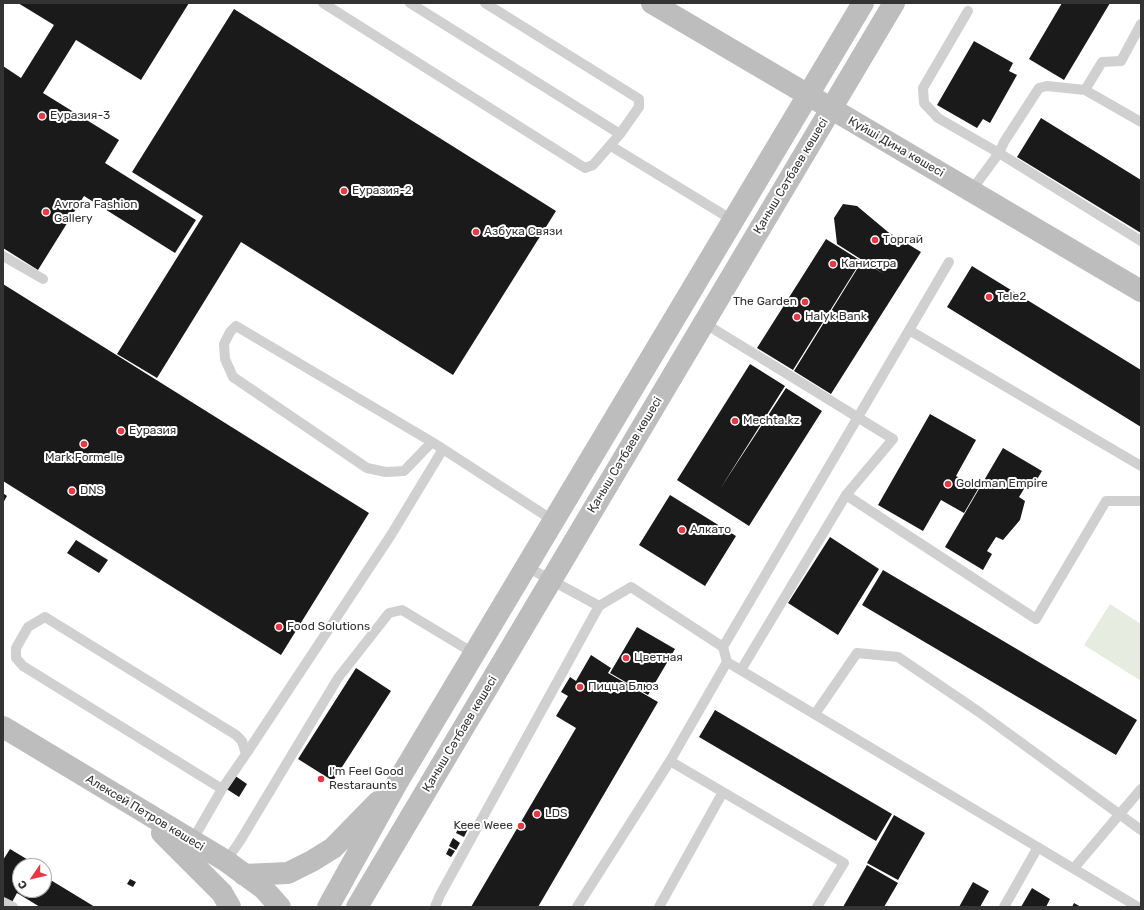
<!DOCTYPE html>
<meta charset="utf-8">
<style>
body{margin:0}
#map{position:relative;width:1144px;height:910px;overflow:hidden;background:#fff;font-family:Rubik,sans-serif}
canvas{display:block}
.frame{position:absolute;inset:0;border:4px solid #333;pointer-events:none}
.north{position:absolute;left:12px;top:858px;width:40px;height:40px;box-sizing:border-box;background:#fff;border:1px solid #adadad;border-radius:50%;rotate:235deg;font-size:11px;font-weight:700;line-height:16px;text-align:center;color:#333}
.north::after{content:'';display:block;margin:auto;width:14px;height:18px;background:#e63946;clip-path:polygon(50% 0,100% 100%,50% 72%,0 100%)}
</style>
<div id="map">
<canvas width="1144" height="910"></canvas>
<div class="frame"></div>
<div class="north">С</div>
</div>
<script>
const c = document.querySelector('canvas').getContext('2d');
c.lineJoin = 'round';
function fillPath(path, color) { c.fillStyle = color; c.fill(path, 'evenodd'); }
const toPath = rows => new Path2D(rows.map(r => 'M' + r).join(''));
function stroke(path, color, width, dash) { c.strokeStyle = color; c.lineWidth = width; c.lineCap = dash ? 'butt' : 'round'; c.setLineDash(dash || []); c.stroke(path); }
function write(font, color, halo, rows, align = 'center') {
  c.font = font + ' Rubik,sans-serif'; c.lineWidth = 4; c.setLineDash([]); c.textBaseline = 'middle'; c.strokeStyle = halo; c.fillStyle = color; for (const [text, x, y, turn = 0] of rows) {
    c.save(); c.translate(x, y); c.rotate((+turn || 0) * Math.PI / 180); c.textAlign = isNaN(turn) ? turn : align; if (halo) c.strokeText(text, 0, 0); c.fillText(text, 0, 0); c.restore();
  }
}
fillPath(toPath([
 [1110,604,1141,624,1141,681,1084,645]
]), '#e6ecdf');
fillPath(toPath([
 [18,3,189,3,141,80,76,40,43,93,119,140,105,163,196,220,175,253,84,196,38,270,3,248,3,66,21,78,54,25],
 [1062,3,1110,3,1064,80,1029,59],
 [234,9,556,211,453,375,241,242,157,378,117,354,203,216,132,172],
 [974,41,1013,63,1009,71,1017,75,990,123,983,119,977,128,937,105],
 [1041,118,1141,180,1141,233,1017,157],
 [843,204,857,206,888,232,921,252,831,394,794,371,862,261,884,274,837,244,834,218],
 [826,239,861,261,793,370,757,348],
 [972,266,1141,370,1141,427,947,307],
 [3,284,369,513,281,655,3,481],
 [750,364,785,386,720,489,786,388,822,411,749,526,677,480],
 [930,414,976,440,956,476,978,489,964,513,941,500,923,531,878,505],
 [1003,448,1042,471,1033,486,1027,484,1019,497,1025,501,1020,520,1003,540,996,537,987,551,992,554,983,570,945,547],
 [3,493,7,496,3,503],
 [670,495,736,536,705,586,639,545],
 [830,537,879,569,838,635,788,603],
 [76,540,108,560,99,573,67,553],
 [883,570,1137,720,1116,755,862,605],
 [637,627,675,649,648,695,610,673],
 [591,655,611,668,608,673,658,702,538,907,471,907,576,728,556,716,568,696,561,692,570,677,576,681],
 [356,668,391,691,333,781,298,759],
 [715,710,892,814,876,841,699,737],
 [234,775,247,784,239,797,225,788],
 [894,815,925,833,898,880,867,863],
 [460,825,468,829,464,837,456,833],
 [453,838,460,843,456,850,449,846],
 [449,848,455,851,451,857,446,854],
 [10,849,35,864,34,866,20,866,20,890,44,890,44,876,95,907,40,907,17,893,11,904,3,899,3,860],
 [867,865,898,883,884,907,843,907],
 [130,879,136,882,133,887,127,884],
 [973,882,989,891,980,907,959,907],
 [1032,888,1050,899,1046,907,1021,907],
 [1074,903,1081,907,1072,907]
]), '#1a1a1a');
stroke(toPath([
 [323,3,585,168,593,165,620,134,410,3],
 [485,3,639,99,639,107,620,134],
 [968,11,923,88,924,103,938,118,999,153,1141,241],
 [1141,24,1121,61,1102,62,1085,90,1141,122],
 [611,146,734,221],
 [971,191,999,153,1004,142,1039,88,1047,86,1085,90],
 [3,256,43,279],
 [704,323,893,439,846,495,741,670],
 [909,330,1141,466],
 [432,442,404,471,386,472,367,468,233,377,225,359,224,344,230,332,236,326,432,442,443,449,554,521],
 [846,495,1036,619,1106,501,1141,501],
 [527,567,599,606,631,587,723,647,727,662,1138,907],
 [723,647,949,262],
 [815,714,857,653,898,657,979,712,1141,830],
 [246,754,391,535,443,449],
 [670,761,844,863,817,907],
 [192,841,222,789,246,754,242,741,236,735,45,617,28,627,16,648,16,658,23,666,222,789],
 [226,861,240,841,338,678,389,613,402,610,475,654],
 [1074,868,1141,789],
 [3,902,13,907],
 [435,907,440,895,599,606],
 [577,907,670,761,727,662],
 [659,907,723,792],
 [1004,907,1038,847]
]), '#d0d0d0', 10);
stroke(toPath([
 [652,3,1141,291],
 [3,727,226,861,263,888,280,907],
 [162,833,222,893,230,907],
 [244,875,288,873,312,861,333,848,378,802],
 [328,907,398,781,863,3],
 [357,907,894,3]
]), '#bdbdbd', 22);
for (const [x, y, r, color] of [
 [42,116,4,"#e63946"],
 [344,191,4,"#e63946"],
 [46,212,4,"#e63946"],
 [476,232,4,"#e63946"],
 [875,240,4,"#e63946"],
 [833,264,4,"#e63946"],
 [989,297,4,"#e63946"],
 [805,302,4,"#e63946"],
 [797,317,4,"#e63946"],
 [735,421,4,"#e63946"],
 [121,431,4,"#e63946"],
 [84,444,4,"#e63946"],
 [948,484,4,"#e63946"],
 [72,491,4,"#e63946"],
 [682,530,4,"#e63946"],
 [279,627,4,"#e63946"],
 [626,658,4,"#e63946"],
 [580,687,4,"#e63946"],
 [321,779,4,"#e63946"],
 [537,814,4,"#e63946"],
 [521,826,4,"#e63946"]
]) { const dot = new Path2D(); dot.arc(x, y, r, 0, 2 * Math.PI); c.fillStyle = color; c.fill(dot); stroke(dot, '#fff', 1.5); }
write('12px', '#333', '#fff', [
 ["Еуразия-3",50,116],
 ["Еуразия-2",352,191],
 ["Avrora Fashion",54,205],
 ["Gallery",54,219],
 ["Азбука Связи",484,232],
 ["Торгай",883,240],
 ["Канистра",841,264],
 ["Tele2",997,297],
 ["The Garden",797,302,"right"],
 ["Halyk Bank",805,317],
 ["Mechta.kz",743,421],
 ["Еуразия",129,431],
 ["Mark Formelle",84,458,"center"],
 ["Goldman Empire",956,484],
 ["DNS",80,491],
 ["Алкато",690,530],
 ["Food Solutions",287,627],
 ["Цветная",634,658],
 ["Пицца Блюз",588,687],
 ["I'm Feel Good",329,772],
 ["Restaraunts",329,786],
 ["LDS",545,814],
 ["Keee Weee",513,826,"right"]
], 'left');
write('12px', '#333', '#fff', [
 ["Күйші Дина көшесі",896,147,30],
 ["Қаныш Сәтбаев көшесі",791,176,-59],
 ["Қаныш Сәтбаев көшесі",625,455,-59],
 ["Қаныш Сәтбаев көшесі",460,734,-59],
 ["Алексей Петров көшесі",145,813,31]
]);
</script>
